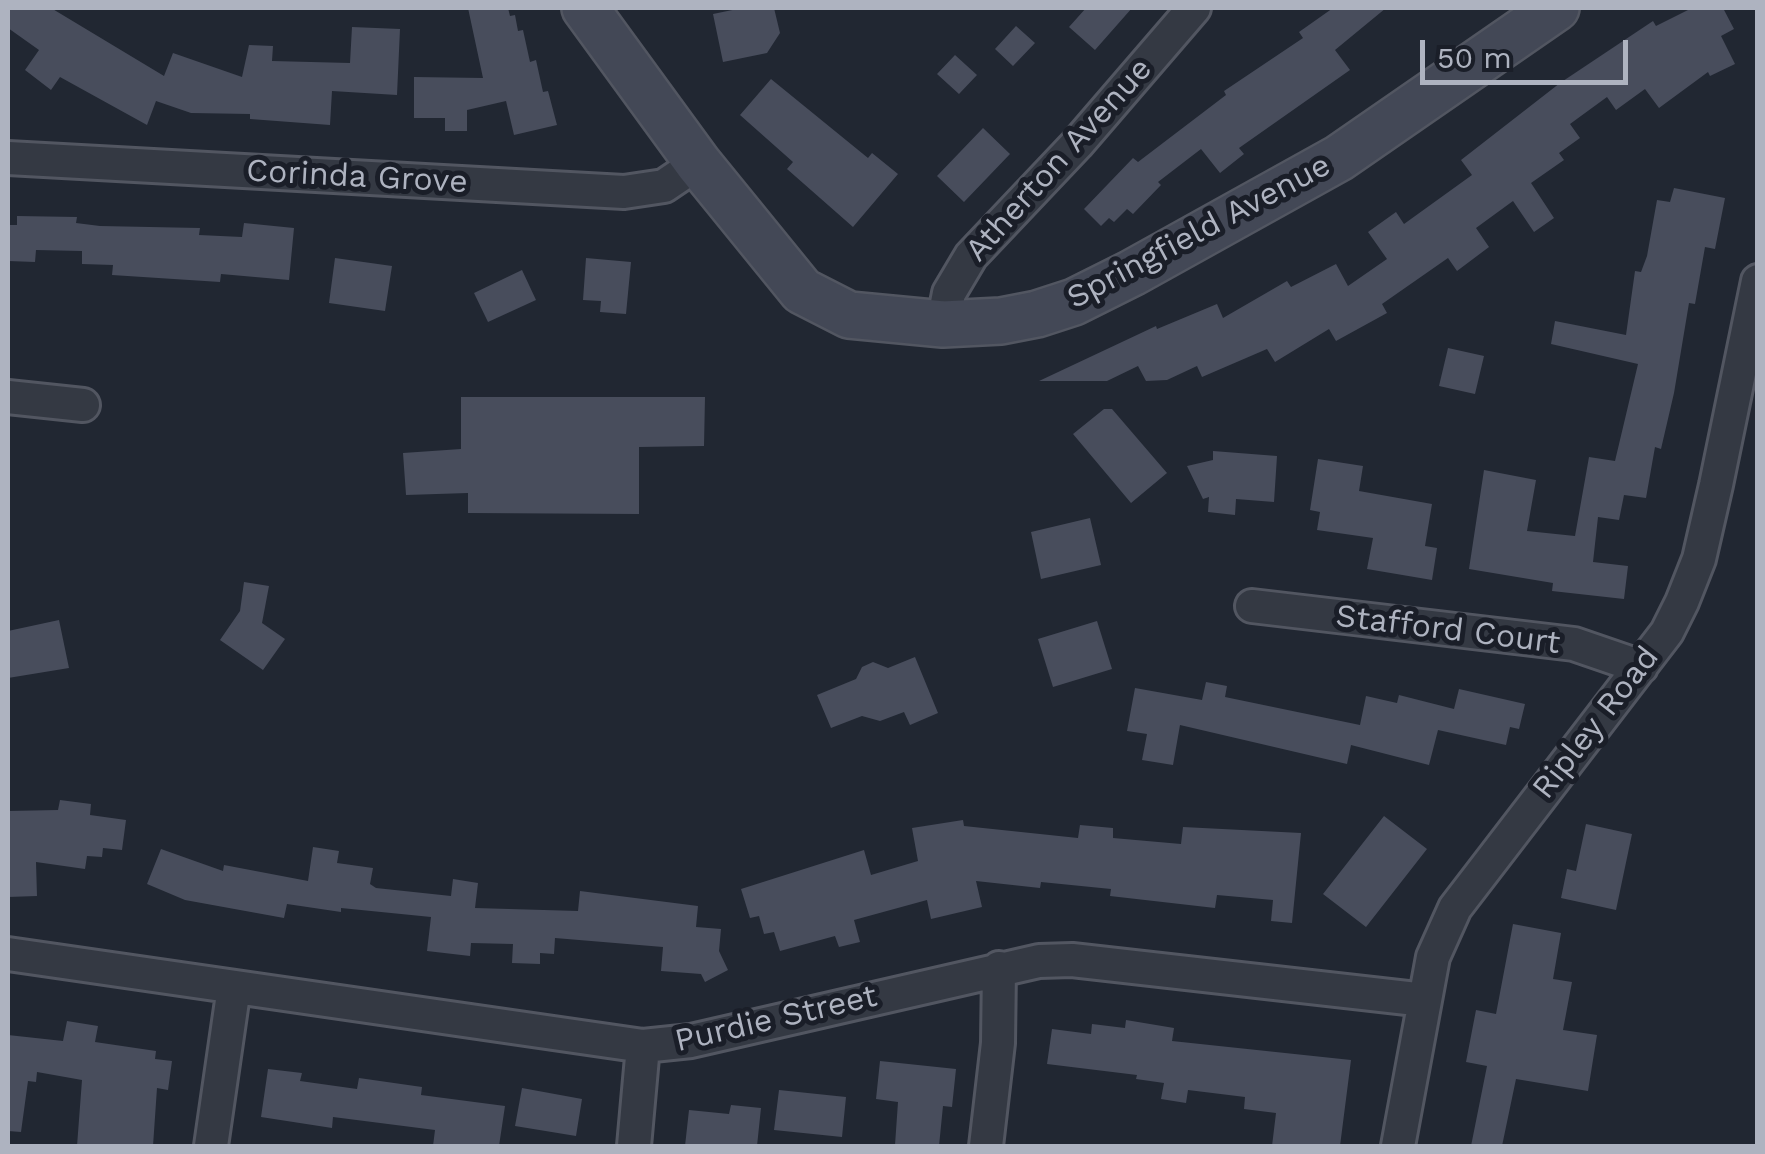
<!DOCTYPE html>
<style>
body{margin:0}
#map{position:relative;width:1765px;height:1154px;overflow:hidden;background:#212732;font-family:"Work Sans",sans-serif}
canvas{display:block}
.frame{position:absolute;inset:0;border:10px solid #aeb3c0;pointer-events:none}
.scale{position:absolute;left:1420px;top:40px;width:208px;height:45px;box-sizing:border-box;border:5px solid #aeb3c0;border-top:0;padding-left:12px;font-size:30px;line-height:35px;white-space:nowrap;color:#aeb3c0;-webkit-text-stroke:8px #1a1e28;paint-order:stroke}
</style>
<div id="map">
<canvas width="1765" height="1154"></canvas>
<div class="frame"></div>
<div class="scale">50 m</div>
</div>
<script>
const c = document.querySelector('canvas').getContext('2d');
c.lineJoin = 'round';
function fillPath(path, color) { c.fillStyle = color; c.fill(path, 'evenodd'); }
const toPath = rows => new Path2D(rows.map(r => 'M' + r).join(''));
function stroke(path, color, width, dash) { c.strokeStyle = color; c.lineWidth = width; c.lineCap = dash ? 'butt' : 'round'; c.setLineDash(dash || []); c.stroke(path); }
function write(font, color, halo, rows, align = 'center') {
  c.font = font + ' "Work Sans",sans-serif'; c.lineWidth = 10; c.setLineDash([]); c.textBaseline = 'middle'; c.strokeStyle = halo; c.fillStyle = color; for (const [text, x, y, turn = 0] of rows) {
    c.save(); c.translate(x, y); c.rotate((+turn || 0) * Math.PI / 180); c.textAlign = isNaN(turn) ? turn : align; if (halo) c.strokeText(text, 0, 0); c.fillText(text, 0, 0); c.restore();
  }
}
fillPath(toPath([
 [8,8,51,8,164,76,173,53,242,77,249,45,273,46,272,61,350,63,352,27,400,29,397,95,332,91,330,125,250,119,250,114,191,113,156,101,147,125,60,77,51,90,25,70,39,50,8,28],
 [468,8,508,8,510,16,515,15,518,31,523,30,530,62,536,60,543,92,548,91,557,125,514,135,506,101,467,110,467,131,445,131,445,118,414,118,414,77,483,78],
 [742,8,774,8,780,33,767,53,723,62,713,14],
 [1086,8,1132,8,1095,50,1069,27],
 [1333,8,1386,8,1335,50,1350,70,1239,148,1244,154,1220,173,1201,149,1158,182,1161,185,1133,214,1127,209,1114,222,1109,218,1101,226,1084,209,1133,158,1138,162,1226,95,1224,91,1303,38,1299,32],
 [1692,8,1723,8,1734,29,1721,36,1735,64,1710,76,1708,72,1659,108,1645,89,1616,110,1607,97,1570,124,1580,138,1559,153,1564,160,1531,183,1554,218,1534,232,1513,201,1476,228,1489,247,1457,271,1448,258,1382,304,1387,313,1336,341,1329,329,1275,362,1267,349,1202,377,1197,366,1167,380,1146,381,1138,366,1107,381,1039,381,1156,326,1157,329,1217,304,1223,318,1287,281,1291,287,1336,264,1348,286,1387,259,1368,232,1396,212,1404,224,1472,175,1461,160,1560,83,1653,21,1656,26],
 [1016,26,1035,43,1013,66,995,49],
 [955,55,977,75,959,94,937,74],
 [771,79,868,158,872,153,898,174,853,227,787,169,793,162,740,115],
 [983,128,1010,154,964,202,937,176],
 [1674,188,1725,198,1715,249,1705,247,1695,304,1689,303,1674,393,1661,449,1655,447,1646,498,1624,495,1619,520,1598,517,1593,562,1628,566,1624,599,1552,591,1553,583,1469,569,1484,470,1536,480,1527,531,1575,536,1589,457,1615,461,1638,364,1551,344,1555,321,1626,335,1635,271,1641,272,1647,256,1657,200,1670,202],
 [17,216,77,217,76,223,100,226,200,228,199,235,242,237,244,223,294,228,289,280,221,274,220,282,112,275,113,265,82,264,82,251,36,250,35,262,8,261,8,225,17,225],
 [335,258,392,266,385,311,329,303],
 [586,258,631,262,626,314,600,312,601,301,583,300],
 [522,270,536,300,488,322,474,293],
 [1448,348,1484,356,1475,394,1439,386],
 [461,397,705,397,704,446,639,447,639,514,468,513,468,493,406,495,403,453,461,449],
 [1104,409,1112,409,1167,473,1131,503,1073,434],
 [1213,451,1277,456,1274,502,1236,499,1235,515,1208,512,1209,497,1203,499,1187,466,1213,460],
 [1318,459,1363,466,1359,491,1432,504,1425,546,1437,548,1432,580,1367,569,1373,538,1317,530,1320,512,1310,510],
 [1090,518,1101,565,1041,579,1031,532],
 [244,582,269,586,262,623,285,639,263,670,220,640,240,611],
 [59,620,69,668,8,678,8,631],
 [1097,621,1112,669,1053,687,1038,639],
 [915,657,938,713,910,725,904,712,880,721,862,716,831,728,817,695,856,679,862,667,873,662,888,668],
 [1206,682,1227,686,1225,697,1360,725,1366,696,1397,703,1399,695,1454,709,1459,689,1525,704,1519,729,1510,727,1506,745,1438,730,1429,765,1351,745,1347,764,1180,725,1173,765,1142,760,1147,734,1127,731,1135,688,1202,700],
 [60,800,91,804,90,815,126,820,122,850,103,848,102,857,87,856,85,869,36,862,37,896,8,897,8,811,58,810],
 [1384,816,1427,849,1366,927,1323,894],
 [963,820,964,826,1078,838,1080,825,1113,828,1113,838,1181,844,1183,827,1301,833,1292,923,1271,921,1273,900,1217,895,1215,908,1110,896,1111,889,1041,882,1040,888,976,881,982,907,931,919,927,900,854,920,860,942,839,947,835,936,780,951,774,932,764,934,759,916,750,918,741,889,864,850,871,875,918,861,912,828],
 [1586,824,1632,834,1616,910,1561,898,1567,869,1576,871],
 [313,847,339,851,337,863,373,868,370,884,376,888,451,896,453,879,478,883,475,908,578,911,580,891,698,906,696,927,721,929,719,951,728,970,705,982,701,974,661,971,663,947,555,938,554,954,540,953,540,964,512,963,513,944,471,943,470,956,427,951,431,917,341,908,341,912,287,904,284,918,185,900,147,884,161,849,223,871,224,865,308,881],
 [1513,924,1561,933,1553,979,1572,982,1563,1030,1597,1035,1588,1091,1516,1079,1502,1146,1471,1146,1487,1066,1466,1062,1476,1010,1496,1014],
 [1126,1020,1174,1028,1172,1041,1351,1060,1340,1146,1272,1146,1276,1113,1244,1109,1245,1097,1188,1090,1186,1103,1161,1099,1164,1083,1136,1079,1137,1075,1047,1064,1052,1029,1091,1034,1092,1024,1125,1028],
 [67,1021,98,1026,95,1042,156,1051,155,1059,172,1061,168,1090,157,1088,153,1146,77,1146,82,1080,37,1072,36,1082,28,1081,21,1132,8,1131,8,1035,63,1041],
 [880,1061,956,1069,952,1107,943,1106,939,1146,895,1145,898,1102,876,1099],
 [268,1069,302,1073,300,1081,357,1089,359,1078,422,1087,421,1095,505,1106,499,1146,433,1146,435,1130,333,1117,332,1128,261,1117],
 [522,1088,582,1099,576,1136,515,1126],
 [779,1090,846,1097,842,1137,774,1130],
 [731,1105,761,1108,757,1146,685,1146,689,1110,729,1114]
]), '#484d5c');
const street = toPath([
 [8,158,624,192,664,186,698,163],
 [943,324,949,293,971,256,1077,144,1194,8],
 [8,397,83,405],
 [1252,606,1574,644,1641,667],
 [8,954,643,1046,691,1041,1039,961,1072,960,1425,1000],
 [211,1146,234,987],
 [634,1146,643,1046],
 [986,1146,998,1043,999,968],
 [1398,1146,1433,957,1455,908,1667,632,1682,602,1699,559,1716,485,1758,281]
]);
const secondary = toPath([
 [585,8,698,163,802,291,849,315,943,324,1001,321,1037,314,1074,302,1132,273,1339,158,1556,8]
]);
stroke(street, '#525661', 38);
stroke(secondary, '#525661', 50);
stroke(street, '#343943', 32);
stroke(secondary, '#434856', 45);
write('32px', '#aeb3c0', '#1a1e28', [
 ["Atherton Avenue",1059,160,-48],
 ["Corinda Grove",357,177,3],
 ["Springfield Avenue",1199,232,-28],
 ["Stafford Court",1448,630,7],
 ["Ripley Road",1596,723,-52],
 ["Purdie Street",776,1019,-13]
]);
</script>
